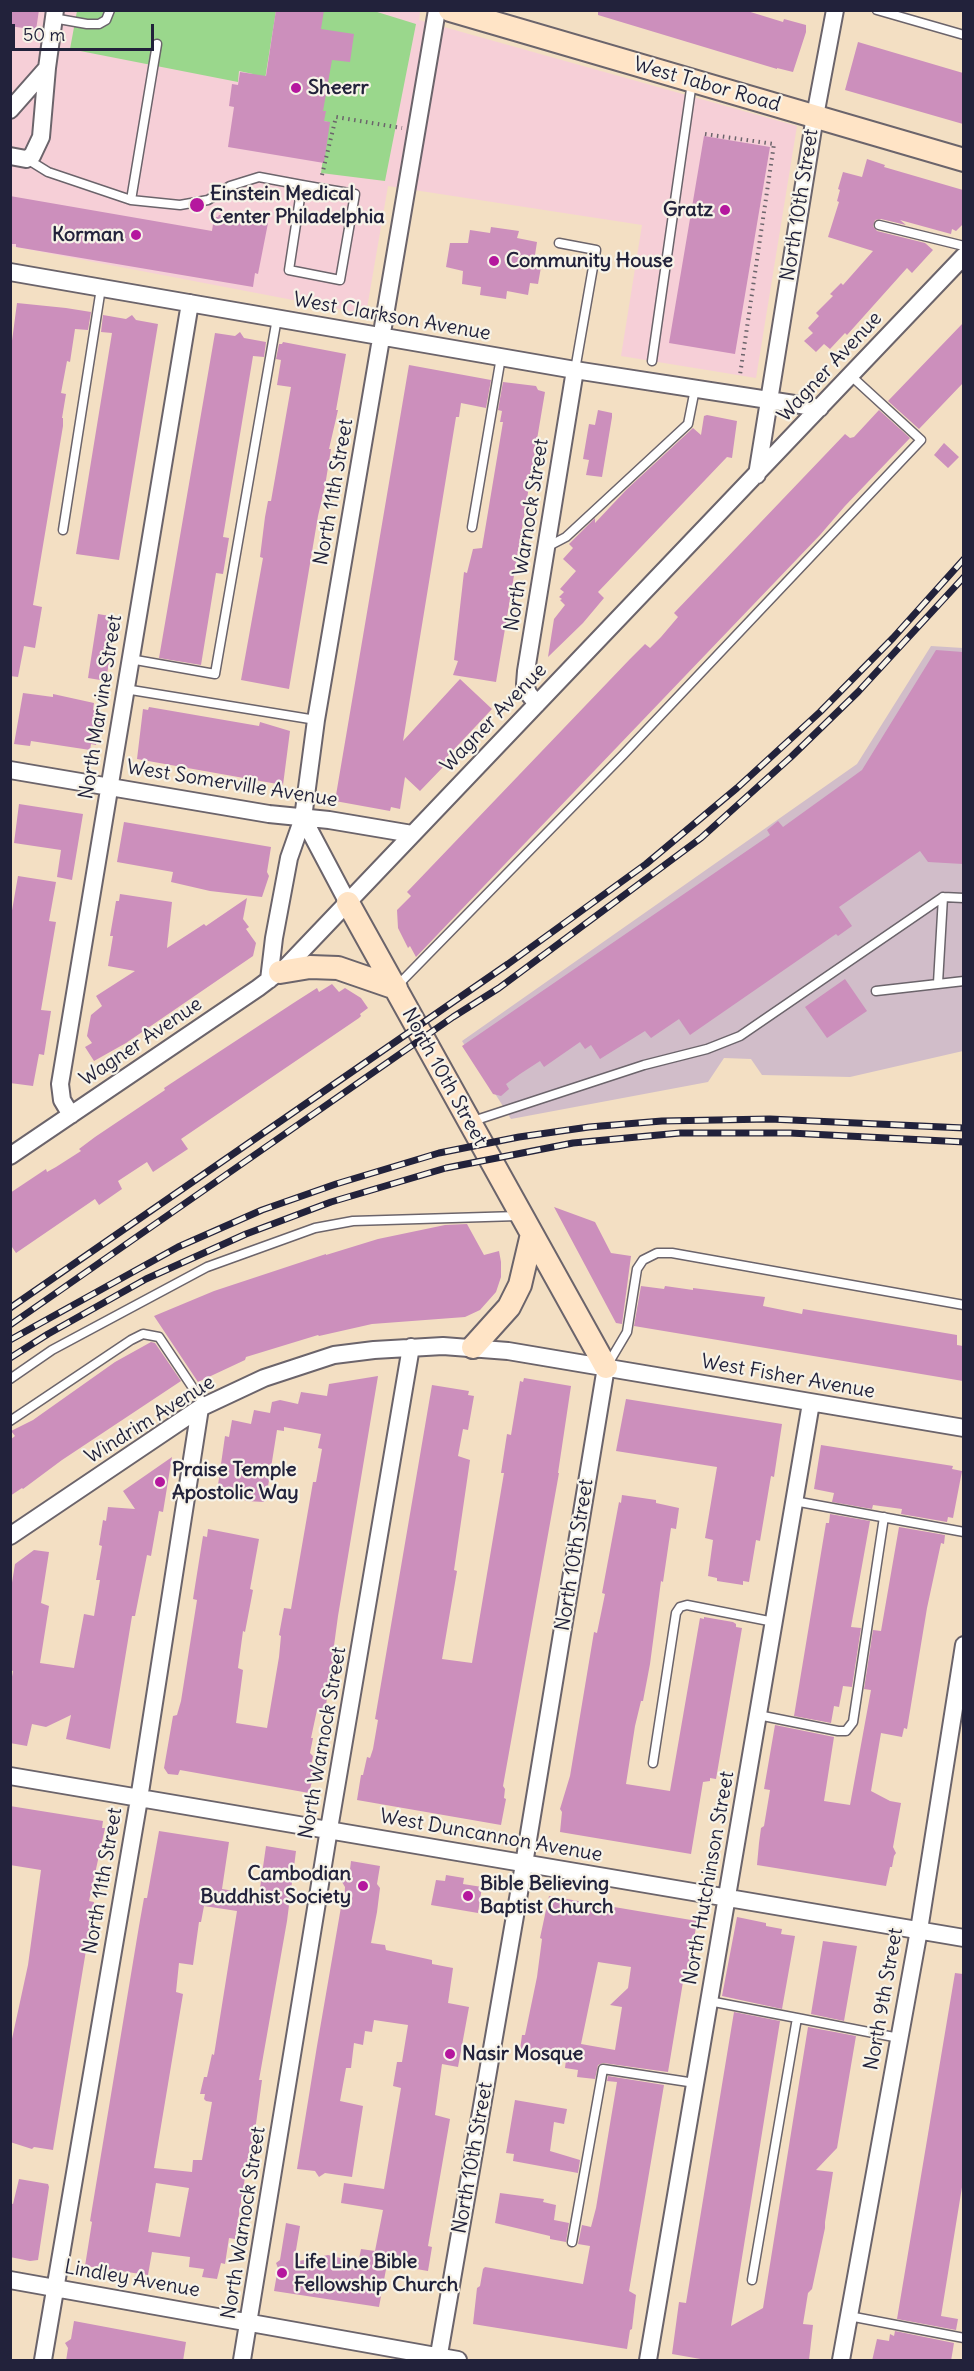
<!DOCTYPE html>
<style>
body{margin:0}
#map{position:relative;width:974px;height:2371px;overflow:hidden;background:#f3dfc3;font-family:Delius,sans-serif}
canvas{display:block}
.frame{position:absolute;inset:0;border:12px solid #22223b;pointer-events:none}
.scale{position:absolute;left:12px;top:24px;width:142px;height:27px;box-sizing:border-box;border:3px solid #22223b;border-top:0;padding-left:8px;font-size:18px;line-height:21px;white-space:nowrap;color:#22223b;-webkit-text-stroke:4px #f7f3e8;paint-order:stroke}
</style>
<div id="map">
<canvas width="974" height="2371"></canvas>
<div class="frame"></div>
<div class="scale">50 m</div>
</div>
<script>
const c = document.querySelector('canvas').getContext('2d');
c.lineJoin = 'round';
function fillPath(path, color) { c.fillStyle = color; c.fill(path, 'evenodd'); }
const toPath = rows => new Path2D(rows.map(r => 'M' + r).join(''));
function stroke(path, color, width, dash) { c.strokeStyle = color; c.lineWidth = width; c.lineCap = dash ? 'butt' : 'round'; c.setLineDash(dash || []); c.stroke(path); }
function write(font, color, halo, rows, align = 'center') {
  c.font = font + ' Delius,sans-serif'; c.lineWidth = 4.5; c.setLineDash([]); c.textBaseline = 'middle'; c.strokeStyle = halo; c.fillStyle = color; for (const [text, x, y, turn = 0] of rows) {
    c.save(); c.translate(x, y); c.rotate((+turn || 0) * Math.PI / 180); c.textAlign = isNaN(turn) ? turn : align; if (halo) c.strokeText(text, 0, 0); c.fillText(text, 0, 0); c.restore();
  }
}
fillPath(toPath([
 [10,11,420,11,419,20,797,126,756,378,621,356,642,225,388,186,366,314,11,246]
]), '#f6cfd7');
fillPath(toPath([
 [931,646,963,648,963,1051,850,1077,762,1075,751,1059,724,1058,708,1082,511,1119,462,1041,857,764]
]), '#d1bdc9');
fillPath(toPath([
 [77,11,276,11,261,104,253,74,239,71,238,82,70,49],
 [319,11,374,11,416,24,385,181,321,173,328,122,317,119,316,30]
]), '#9ad78c');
fillPath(toPath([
 [10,10,39,10,36,30,10,26],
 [276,10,324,10,321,29,354,34,350,62,332,60,323,111,326,111,324,121,330,122,324,163,228,147,234,107,229,106,232,84,238,85,240,72,266,76],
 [598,10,744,10,783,22,784,19,806,25,806,32,793,72,777,68,777,69,598,15],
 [858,42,963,73,963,124,845,90],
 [704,136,770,147,735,354,669,343],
 [867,159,885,165,884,167,963,190,963,224,956,231,952,229,951,234,900,220,906,225,881,219,875,220,873,226,877,231,925,243,933,250,912,273,907,268,847,335,845,333,830,349,824,344,816,352,804,341,813,333,808,328,819,316,816,313,833,296,830,294,841,283,843,285,873,251,828,237,839,202,837,201,840,190,838,189,843,172,862,177],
 [10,196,212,231,214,217,218,217,219,215,268,223,258,274,255,273,253,287,16,247,16,244,10,244],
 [491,227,519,231,517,238,537,242,535,255,543,256,538,284,530,283,528,295,507,291,506,299,480,295,481,287,462,284,463,271,446,267,450,243,468,243,470,230,490,233],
 [17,303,66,308,91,312,88,330,75,329,70,362,67,361,61,393,66,394,62,418,63,418,63,426,33,605,42,607,35,648,24,646,18,677,10,676,10,356],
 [103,315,126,319,132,315,136,320,158,324,119,560,76,554,112,333,101,332],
 [963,323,963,383,919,429,888,401],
 [240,332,244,338,266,342,264,357,253,356,223,537,229,538,223,574,216,573,201,665,159,658,215,333,235,336],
 [283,342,346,354,336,410,338,410,329,449,331,449,325,486,318,516,289,689,241,680,263,558,260,557,265,517,268,501,271,501,291,387,277,385,281,360,276,359,279,344,282,344],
 [409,365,491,380,486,408,461,403,459,417,456,417,403,741,460,679,492,709,445,759,446,764,420,791,405,777,400,809,391,807,390,811,335,801],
 [503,382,536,386,538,390,545,392,496,682,453,675,458,661,454,660,464,572,467,573,473,549,482,548,503,422,500,422,502,411,498,410],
 [598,410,612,413,612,417,602,477,586,475,589,460,583,459,589,424,595,425],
 [879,410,910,438,845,506,820,535,416,957,410,946,408,948,398,928,397,910,411,896,407,892,630,659,645,644,650,648,661,637,678,617,674,613,845,434,850,438,854,437],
 [707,415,737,421,732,458,727,457,598,592,604,598,583,623,548,657,554,619,565,605,560,600,562,599,559,597,564,592,560,589,576,571,563,559,573,548,569,544,595,518,595,523,627,489,693,428,701,435,704,416],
 [944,443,959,457,948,468,934,455],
 [98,614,116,617,106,681,88,678],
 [936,650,963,652,963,864,928,862,920,851,839,907,852,926,838,936,836,934,690,1035,679,1019,651,1038,645,1031,600,1059,591,1045,585,1049,580,1042,544,1067,540,1061,520,1074,506,1084,509,1089,501,1096,493,1094,462,1046,770,835,767,830,778,821,783,827,862,770],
 [23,693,53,697,53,694,94,703,93,710,102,712,96,745,91,744,90,750,31,741,30,746,14,744],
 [149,707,259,726,260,722,290,731,283,785,137,759,143,709,148,710],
 [19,804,83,814,72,880,57,877,61,850,14,843],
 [124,822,271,847,267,872,269,876,262,897,210,891,171,882,173,872,117,862],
 [18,876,56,882,49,921,56,922,41,1010,51,1011,44,1055,39,1054,33,1086,10,1083,10,922],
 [120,894,172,902,167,948,204,924,206,926,247,898,243,919,249,927,246,929,256,943,253,956,126,1043,94,1061,85,1047,92,1043,87,1036,91,1015,102,1006,96,996,135,971,108,966,113,936,110,936,114,913,116,901,119,901],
 [845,979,867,1011,827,1038,805,1007],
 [332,984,339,992,345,988,361,998,368,1008,360,1014,361,1016,359,1018,181,1139,188,1149,153,1172,147,1162,118,1181,122,1189,99,1205,95,1199,16,1253,10,1244,10,1193,46,1169,47,1172,56,1167,81,1151,79,1149,95,1137,165,1090,164,1088,295,1002,317,988,319,992],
 [554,1207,595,1222,611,1253,631,1256,622,1324,616,1323],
 [467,1224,484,1255,499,1251,501,1262,501,1277,496,1292,480,1310,465,1317,372,1324,319,1336,318,1335,246,1357,245,1360,198,1382,154,1316,214,1291,326,1254,326,1255,378,1239,445,1225],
 [641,1286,664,1289,665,1286,693,1290,693,1288,765,1297,763,1306,802,1314,803,1309,957,1335,957,1345,963,1346,963,1381,634,1326],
 [151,1342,155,1343,181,1381,62,1460,23,1489,22,1488,10,1496,10,1440,15,1436,11,1431,33,1420,115,1362],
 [378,1376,338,1616,333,1653,338,1653,335,1668,332,1667,325,1711,317,1710,311,1738,313,1738,310,1753,313,1756,311,1766,316,1766,309,1793,180,1770,178,1775,168,1774,164,1768,173,1716,177,1715,181,1701,197,1600,193,1599,203,1536,207,1537,208,1529,259,1539,250,1589,253,1590,245,1632,243,1631,238,1668,243,1670,236,1723,267,1728,279,1657,281,1636,279,1635,284,1608,291,1609,313,1482,316,1482,322,1449,318,1448,321,1434,284,1427,284,1431,277,1430,267,1493,264,1502,246,1501,237,1495,232,1496,217,1492,225,1436,229,1437,232,1420,251,1424,254,1410,270,1413,272,1402,280,1400,298,1404,301,1392,327,1396,329,1384],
 [524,1378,571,1386,558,1473,559,1473,503,1786,505,1789,504,1798,506,1799,501,1825,357,1800,361,1775,363,1775,367,1757,370,1758,373,1749,378,1720,375,1719,432,1385,469,1391,468,1395,474,1396,468,1430,463,1429,458,1456,470,1460,454,1570,457,1571,442,1659,472,1663,504,1473,501,1473,507,1434,511,1435,520,1381,523,1382],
 [626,1399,782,1424,774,1477,771,1476,760,1541,756,1540,749,1582,743,1581,743,1585,717,1581,717,1578,708,1576,713,1540,705,1538,717,1467,616,1451],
 [821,1445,953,1466,952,1469,962,1471,953,1518,948,1517,947,1522,901,1514,902,1509,873,1505,872,1509,832,1502,834,1493,814,1489],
 [172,1457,163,1512,159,1511,151,1556,147,1555,135,1616,132,1616,110,1749,66,1739,71,1715,46,1727,32,1724,27,1746,10,1743,10,1688,13,1671,10,1670,10,1595,15,1564,34,1550,49,1552,41,1603,49,1606,40,1663,74,1668,84,1614,94,1616,100,1580,96,1580,102,1546,99,1545,103,1520,106,1521,108,1507,135,1509,123,1491],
 [622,1495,656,1500,656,1503,679,1508,676,1529,671,1528,663,1582,661,1581,650,1664,643,1701,641,1701,635,1726,626,1784,670,1791,700,1618,704,1619,704,1617,733,1622,736,1624,736,1627,742,1628,716,1779,710,1778,710,1781,703,1782,691,1854,560,1832,562,1812,560,1809,570,1776,594,1632,597,1633,605,1594,602,1593,619,1502,621,1503],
 [830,1514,870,1521,851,1627,861,1628,852,1687,843,1686,839,1707,834,1706,831,1723,794,1716,826,1523,829,1523],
 [899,1527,945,1535,944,1544,941,1543,927,1608,907,1729,904,1728,902,1737,881,1733,871,1791,890,1801,901,1803,893,1847,896,1853,894,1856,892,1867,890,1867,886,1886,757,1865,759,1843,761,1828,764,1826,770,1790,764,1789,775,1725,834,1737,824,1801,850,1805,871,1690,864,1689,873,1630,881,1631],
 [10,1806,103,1821,102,1828,105,1828,89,1901,94,1902,53,2150,34,2147,32,2149,10,2142,10,2048,28,1965,41,1870,10,1865],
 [159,1831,229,1842,222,1889,259,1895,266,1846,296,1851,287,1921,259,2080,262,2080,255,2131,257,2131,253,2148,250,2147,235,2239,229,2238,225,2264,221,2263,217,2279,202,2277,204,2269,189,2267,190,2257,152,2252,148,2275,85,2266,92,2222,90,2221,139,1926,144,1898,147,1898],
 [204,1906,237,1911,214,2055,212,2054,207,2077,204,2077,200,2094,205,2094,204,2099,206,2101,212,2102,202,2160,193,2160,192,2172,154,2168,183,1994,176,1992,179,1963,193,1965,199,1922,201,1922],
 [156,2183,189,2188,180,2237,148,2232],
 [351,1861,380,1866,377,1884,380,1888,377,1912,371,1943,385,1945,386,1950,432,1960,432,1964,453,1968,448,2003,469,2007,458,2067,442,2064,435,2115,450,2119,428,2246,432,2247,428,2271,387,2264,379,2307,274,2291,278,2268,276,2263,280,2260,286,2223,300,2226,294,2262,328,2255,353,2261,353,2258,359,2259,361,2249,375,2251,383,2210,341,2203,344,2183,384,2189,401,2088,393,2086,397,2062,402,2062,408,2025,374,2020,372,2032,365,2031,363,2045,354,2043,351,2068,346,2068,340,2101,363,2106,352,2177,325,2173,319,2177,315,2171,297,2169,317,2046,341,1907,344,1908,345,1887,342,1882,349,1878],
 [446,1875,464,1878,463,1884,482,1887,478,1913,431,1905,436,1880,445,1881],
 [549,1896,697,1921,694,1939,697,1945,694,1948,691,1964,688,1963,686,1977,684,1976,668,2072,603,2063,598,2065,595,2079,577,2077,578,2070,565,2068,566,2060,552,2058,549,2054,520,2050,522,2035,525,2035,537,1977,542,1939,540,1938],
 [598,1962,631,1967,628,1988,610,2005,622,2007,615,2050,581,2044],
 [737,1917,766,1923,766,1926,782,1929,781,1934,795,1936,782,2009,722,1996],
 [823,1941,857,1946,844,2021,811,2014],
 [955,1973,963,1974,963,2181,941,2316,958,2319,956,2330,897,2319],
 [734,2012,780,2021,731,2326,763,2308,808,2027,856,2036,837,2148,816,2170,833,2172,825,2222,825,2228,812,2289,808,2293,803,2324,813,2325,809,2360,806,2361,712,2361,672,2354,679,2302,686,2303],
 [608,2076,664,2085,629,2291,636,2295,632,2329,630,2330,627,2349,473,2324,477,2288,480,2286,483,2269,485,2267,583,2284,590,2246,578,2244,582,2225,591,2227,596,2208,617,2082,607,2081],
 [515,2100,567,2109,564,2124,554,2122,550,2151,580,2160,578,2173,513,2161,514,2154,506,2153],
 [19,2179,48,2184,49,2187,38,2260,30,2261,10,2257,10,2203,13,2204],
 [500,2193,544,2199,543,2202,556,2205,554,2220,569,2223,566,2242,550,2239,550,2236,495,2223],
 [74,2321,186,2342,183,2361,66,2361,68,2348,65,2343,71,2339],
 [895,2331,954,2343,951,2361,872,2361,877,2339,889,2341,890,2334,894,2336]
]), '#cc8fbc');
const lane = toPath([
 [877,10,964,35],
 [53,18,87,24,99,24,106,20,110,10],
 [27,159,48,172,131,200,180,205,208,200,230,186,259,177,302,185,319,188,355,194,340,280,289,270,302,185],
 [131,200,157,44],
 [879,225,964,246],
 [559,243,596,250,575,370],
 [652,361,692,82],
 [472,527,501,357],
 [63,530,101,288],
 [545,548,566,537,688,424,695,389],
 [130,659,215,674,277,318],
 [125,689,316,720],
 [938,983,943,897],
 [396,987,623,755,921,440,850,375],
 [876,991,964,981],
 [470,1122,644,1065,707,1049,740,1036,943,897,964,898],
 [608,1364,627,1332,637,1269,643,1260,657,1253,672,1253,964,1305],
 [10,1379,52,1350,207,1267,315,1228,353,1221,518,1216],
 [10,1421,131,1340,143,1334,159,1337,205,1406],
 [794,1501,964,1532],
 [758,1715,838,1731,846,1731,853,1722,884,1517],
 [653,1763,676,1613,680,1607,687,1605,774,1622],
 [709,2001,797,2018,752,2280],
 [797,2018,899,2038],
 [572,2242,603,2069,695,2083],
 [849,2316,964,2338]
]);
const street = toPath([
 [10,110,47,68],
 [10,156,26,159,32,156,41,137,47,68,55,10],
 [10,272,575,370,820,408],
 [757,475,815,116,835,10],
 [537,704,528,693,525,684,526,671,575,370],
 [10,770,269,814,329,820,412,834],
 [303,818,348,903],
 [269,980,274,938,289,858,303,818,316,720,437,10],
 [71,1115,62,1100,60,1084,190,303],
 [10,1156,258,988,287,966,964,256],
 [10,1536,200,1408,264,1378,334,1355,374,1350,443,1346,508,1351,964,1428],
 [10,1776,964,1938],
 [10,2280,458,2360],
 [43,2360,139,1799,200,1408],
 [242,2360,329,1829,411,1347],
 [438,2360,524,1864,606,1367],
 [648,2360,811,1403],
 [841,2360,919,1930,964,1645]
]);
const secondary = toPath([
 [450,10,964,160],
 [348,903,606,1367],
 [280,972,310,967,338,968,396,988],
 [473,1347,509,1307,520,1285,532,1234]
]);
stroke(lane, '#6b646b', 11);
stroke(street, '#6b646b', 20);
stroke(secondary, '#6b646b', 26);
stroke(toPath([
 [705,134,774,144,740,375],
 [322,175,336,117,402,128]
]), '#6b646b', 4, [1.5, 4.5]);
stroke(lane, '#fff', 8);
stroke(street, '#fff', 16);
stroke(secondary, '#ffe4c6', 22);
const rail = toPath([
 [10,1308,508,964,646,864,737,788,820,712,893,638,964,559],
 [10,1325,453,1017,499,988,701,838,791,757,858,692,964,577],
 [10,1340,178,1247,262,1210,336,1184,439,1153,519,1137,589,1127,662,1121,770,1119,964,1128],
 [10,1358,48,1334,146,1279,246,1234,331,1202,446,1168,573,1143,680,1133,790,1133,964,1142]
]);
stroke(rail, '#22223b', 7);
stroke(rail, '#f7f3e8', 4.5, [14]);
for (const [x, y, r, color] of [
 [296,88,6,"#b5179e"],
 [197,205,8,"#b5179e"],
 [725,210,6,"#b5179e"],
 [136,235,6,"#b5179e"],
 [494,261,6,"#b5179e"],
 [160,1482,6,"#b5179e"],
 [363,1886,6,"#b5179e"],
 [468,1896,6,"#b5179e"],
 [450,2054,6,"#b5179e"],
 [282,2273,6,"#b5179e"]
]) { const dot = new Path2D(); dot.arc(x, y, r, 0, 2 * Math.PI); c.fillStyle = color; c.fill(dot); stroke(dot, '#f7f3e8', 2); }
write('20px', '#22223b', '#f7f3e8', [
 ["West Tabor Road",707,85,16],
 ["North 10th Street",800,205,-81],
 ["West Clarkson Avenue",392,317,10],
 ["Wagner Avenue",830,367,-47],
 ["North 11th Street",334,492,-80],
 ["North Warnock Street",527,535,-81],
 ["North Marvine Street",101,707,-81],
 ["Wagner Avenue",494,718,-46],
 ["West Somerville Avenue",232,784,9],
 ["Wagner Avenue",141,1042,-34],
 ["North 10th Street",444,1077,61],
 ["West Fisher Avenue",788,1377,10],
 ["Windrim Avenue",150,1420,-32],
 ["North 10th Street",575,1555,-81],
 ["North Warnock Street",323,1743,-80],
 ["West Duncannon Avenue",491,1836,10],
 ["North Hutchinson Street",709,1878,-80],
 ["North 11th Street",103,1881,-80],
 ["North 9th Street",884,1999,-80],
 ["North 10th Street",473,2158,-80],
 ["North Warnock Street",244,2223,-81],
 ["Lindley Avenue",132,2279,10]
]);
write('bold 20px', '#22223b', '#f7f3e8', [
 ["Sheerr",308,88],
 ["Einstein Medical",210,194],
 ["Center Philadelphia",210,217],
 ["Gratz",713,210,"right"],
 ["Korman",124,235,"right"],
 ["Community House",506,261],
 ["Praise Temple",172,1470],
 ["Apostolic Way",172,1493],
 ["Cambodian",351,1874,"right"],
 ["Buddhist Society",351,1897,"right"],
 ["Bible Believing",480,1884],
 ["Baptist Church",480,1907],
 ["Nasir Mosque",462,2054],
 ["Life Line Bible",294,2262],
 ["Fellowship Church",294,2285]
], 'left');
</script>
